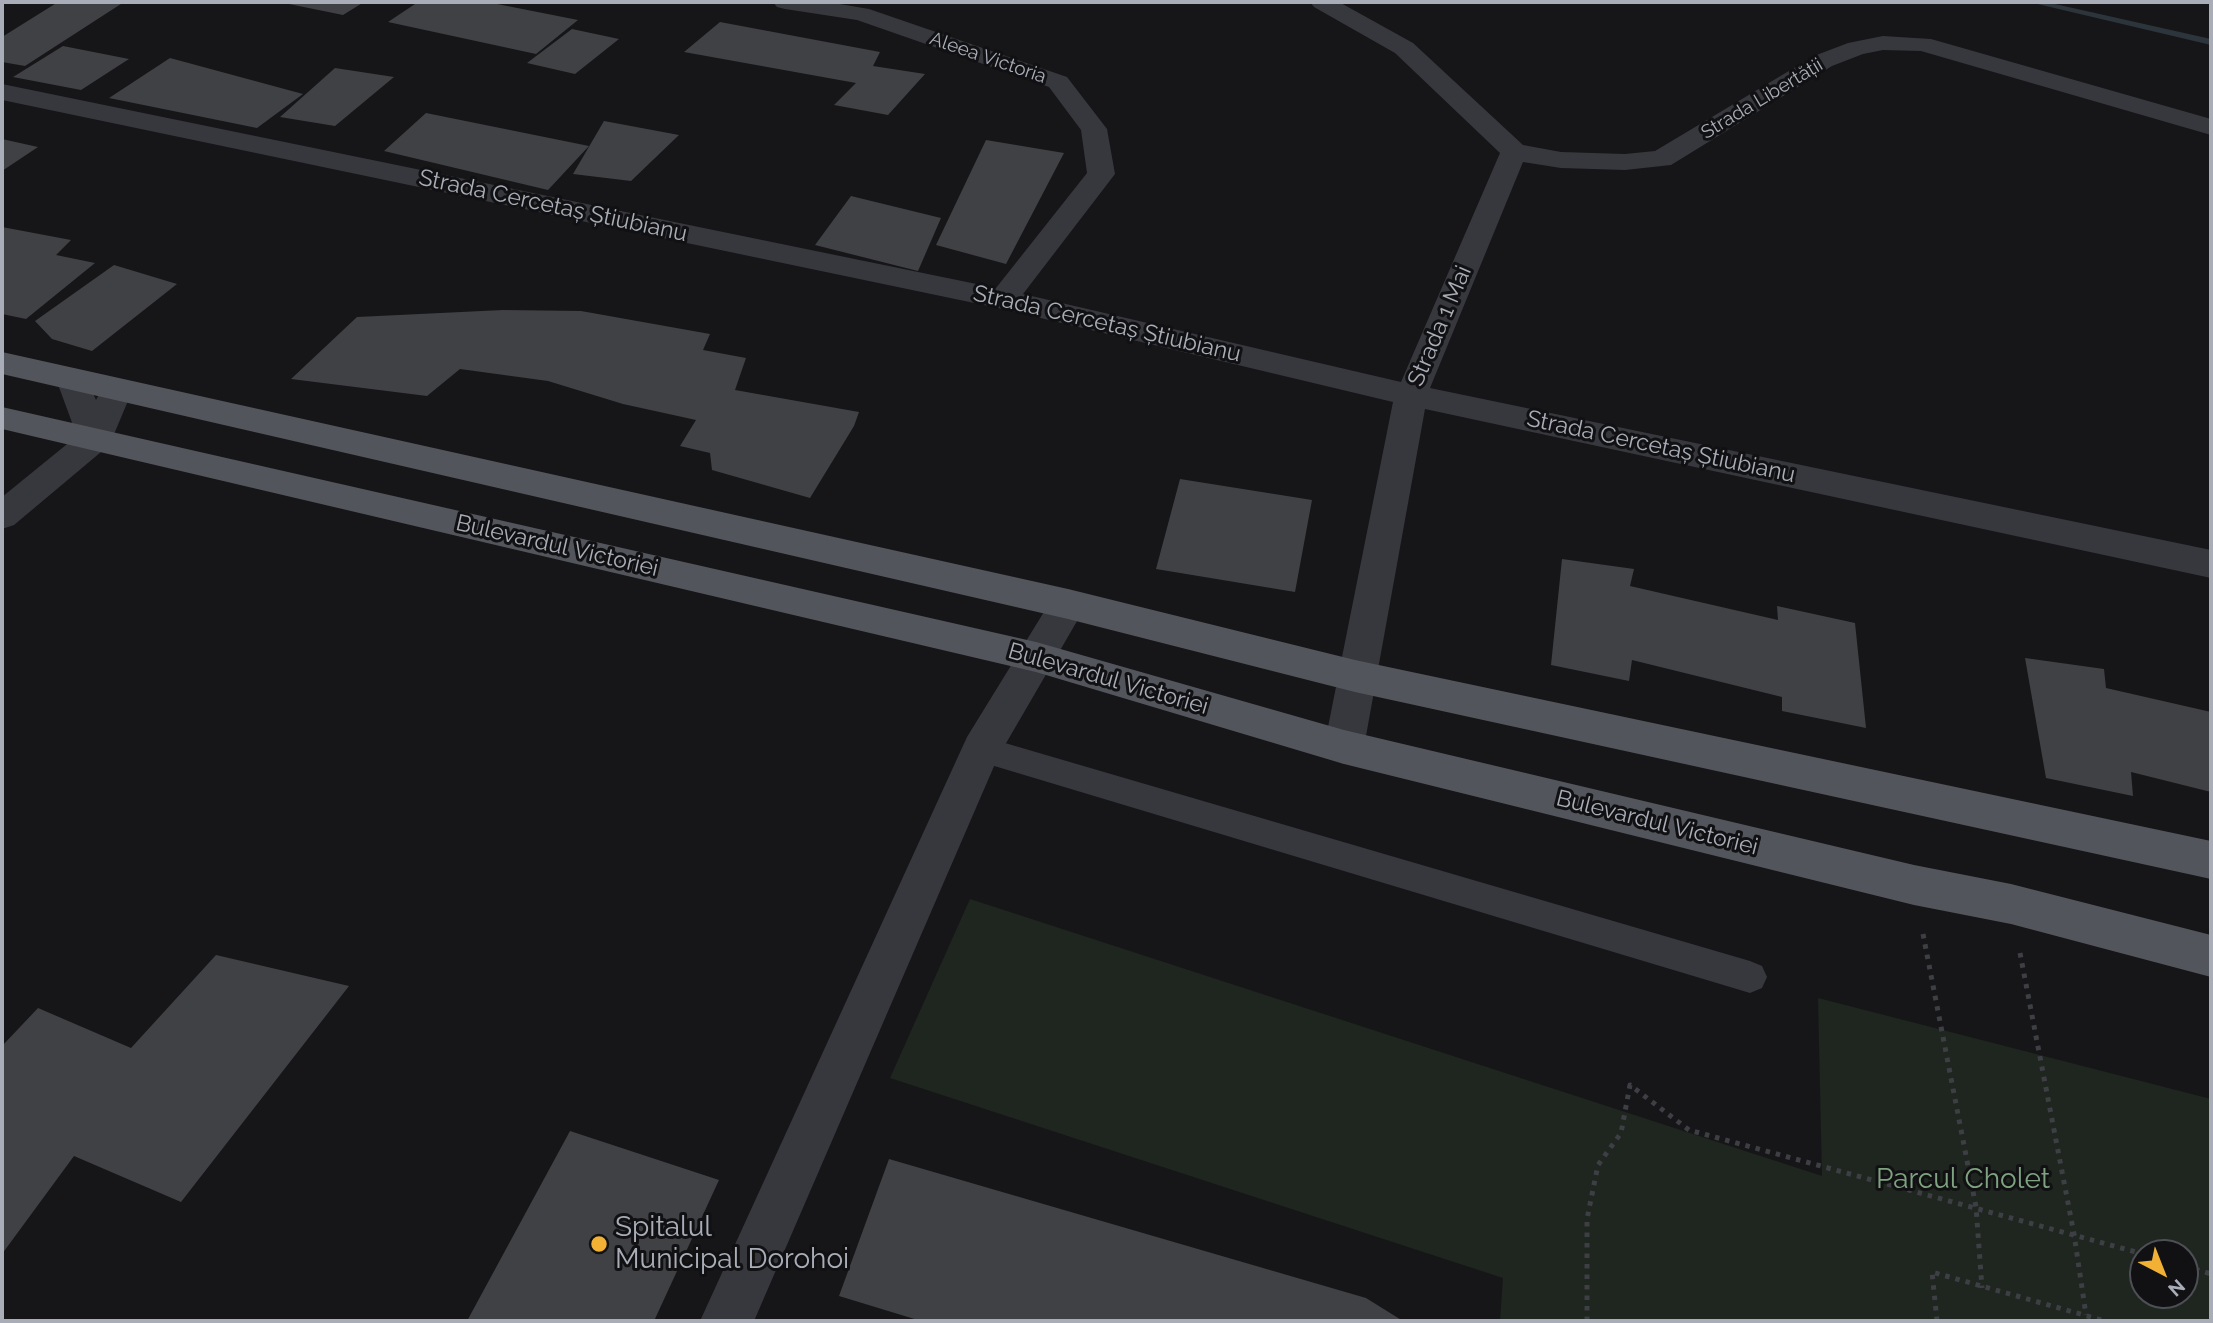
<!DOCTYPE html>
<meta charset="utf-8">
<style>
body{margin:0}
#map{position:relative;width:2213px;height:1323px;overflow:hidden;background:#161618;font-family:Raleway,sans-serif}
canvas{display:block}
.frame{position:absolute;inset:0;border:4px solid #a8adb8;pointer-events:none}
.north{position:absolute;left:2129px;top:1239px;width:70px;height:70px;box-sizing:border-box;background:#111113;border:2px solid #4d4f55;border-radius:50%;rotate:138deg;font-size:19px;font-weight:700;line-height:28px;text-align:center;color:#a8adb8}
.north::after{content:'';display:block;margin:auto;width:24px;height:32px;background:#f2b134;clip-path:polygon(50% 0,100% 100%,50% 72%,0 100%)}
</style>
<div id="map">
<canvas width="2213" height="1323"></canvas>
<div class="frame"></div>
<div class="north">N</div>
</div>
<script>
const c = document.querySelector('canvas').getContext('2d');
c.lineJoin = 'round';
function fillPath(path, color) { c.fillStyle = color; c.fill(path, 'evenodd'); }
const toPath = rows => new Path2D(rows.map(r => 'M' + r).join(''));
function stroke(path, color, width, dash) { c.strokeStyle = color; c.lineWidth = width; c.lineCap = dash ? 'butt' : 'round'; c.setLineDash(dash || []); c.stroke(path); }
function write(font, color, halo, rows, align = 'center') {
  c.font = font + ' Raleway,sans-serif'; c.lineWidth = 6; c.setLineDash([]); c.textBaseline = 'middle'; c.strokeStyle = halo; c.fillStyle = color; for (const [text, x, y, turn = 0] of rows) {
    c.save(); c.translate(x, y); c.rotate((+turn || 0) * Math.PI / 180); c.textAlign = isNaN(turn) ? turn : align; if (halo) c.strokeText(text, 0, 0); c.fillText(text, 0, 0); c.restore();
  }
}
fillPath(toPath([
 [970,899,1822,1176,1818,998,2211,1099,2211,1321,1500,1321,1503,1278,890,1078],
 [2143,1253,2185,1253,2185,1295,2143,1295]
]), '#1e261f');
fillPath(toPath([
 [2029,2,2046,2,2211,39,2211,45,2029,2]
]), '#2c353c');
fillPath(toPath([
 [58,2,124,2,25,66,2,62,2,37],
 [294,2,364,2,343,15,289,4],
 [418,2,487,2,578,20,536,54,388,22],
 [720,22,880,52,873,66,925,74,888,115,834,105,856,83,684,52],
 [572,29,619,39,575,74,527,63],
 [63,46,129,59,81,90,13,77],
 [170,58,303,94,257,128,109,98],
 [335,68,394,77,335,126,280,117],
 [426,113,589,146,548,190,384,151],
 [604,121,679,135,631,181,573,174],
 [2,139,38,147,2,171],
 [986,140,1064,153,1006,264,936,245],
 [851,196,941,218,918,271,815,245],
 [2,227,71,240,56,255,95,263,26,319,2,314],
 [114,265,177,284,92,351,52,339,35,321],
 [503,310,581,311,710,334,703,350,746,358,735,390,859,412,854,426,810,498,712,470,710,453,680,446,696,420,623,404,548,381,460,369,427,396,291,379,357,317],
 [1180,479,1312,500,1295,592,1156,569],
 [1562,559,1634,569,1630,586,1778,620,1777,606,1855,623,1866,728,1782,711,1782,697,1632,660,1629,681,1551,665],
 [2025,658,2104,669,2106,688,2211,712,2211,792,2131,772,2133,796,2046,778],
 [216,955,349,986,181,1202,74,1156,2,1254,2,1046,38,1008,131,1048],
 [570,1131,719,1180,654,1321,467,1321],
 [889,1159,1366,1298,1403,1321,921,1321,839,1296]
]), '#404145');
stroke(toPath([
 [1923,934,1976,1207,1982,1288],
 [2020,953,2074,1234,2086,1315],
 [2185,1266,2211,1274],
 [1587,1321,1587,1219,1598,1165,1621,1133,1630,1085,1689,1130,2143,1254],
 [1937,1321,1932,1272,2105,1321]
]), '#3d3f44', 5, [4.5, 6]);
fillPath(toPath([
 [981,736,1750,961,1762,966,1767,977,1762,988,1750,993,981,762,971,758,966,749,971,740,981,736]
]), '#37383d');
fillPath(toPath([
 [773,2,828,2,869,9,1067,77,1107,129,1115,174,1023,294,1401,382,1500,153,1395,53,1314,7,1310,2,1339,2,1413,43,1523,145,1561,152,1625,154,1655,151,1814,56,1848,43,1883,36,1931,39,2211,119,2211,135,1921,51,1883,50,1863,54,1832,66,1671,165,1625,170,1561,168,1523,162,1430,388,2211,550,2211,578,1425,409,1364,747,1358,759,1344,764,1330,759,1324,747,1393,402,1003,309,2,100,2,84,996,288,1087,173,1081,130,1049,87,857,20,785,9,777,7,773,2],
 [72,368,83,371,96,400,106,381,117,378,128,381,133,389,112,439,107,447,14,525,2,529,2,497,77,436,56,379,61,371,72,368],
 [1068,589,1081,594,1087,604,998,757,754,1321,700,1321,967,737,1055,594,1068,589]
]), '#37383d');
fillPath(toPath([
 [2,352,1068,589,1355,660,2211,841,2211,879,1355,692,1068,619,2,374,2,352],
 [2,407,1036,642,1344,730,1914,865,2011,884,2211,935,2211,977,2011,924,1914,905,1344,764,1036,672,2,429,2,407]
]), '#53555c');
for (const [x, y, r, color] of [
 [599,1244,9,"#f2b134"]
]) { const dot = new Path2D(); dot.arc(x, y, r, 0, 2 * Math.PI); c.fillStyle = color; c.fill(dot); stroke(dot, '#111113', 2.5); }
write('19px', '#a8adb8', '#111113', [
 ["Aleea Victoria",988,58,19],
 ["Strada Libertății",1762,99,-31]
]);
write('23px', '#a8adb8', '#111113', [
 ["Strada Cercetaș Știubianu",553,206,12],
 ["Strada Cercetaș Știubianu",1107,324,13],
 ["Strada 1 Mai",1440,326,-67],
 ["Strada Cercetaș Știubianu",1661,447,12],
 ["Bulevardul Victoriei",557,546,13],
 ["Bulevardul Victoriei",1108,679,16],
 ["Bulevardul Victoriei",1657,823,14]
]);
write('28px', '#7fa381', '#111113', [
 ["Parcul Cholet",1963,1180]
]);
write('28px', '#a8adb8', '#111113', [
 ["Spitalul",615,1228],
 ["Municipal Dorohoi",615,1260]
], 'left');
</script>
